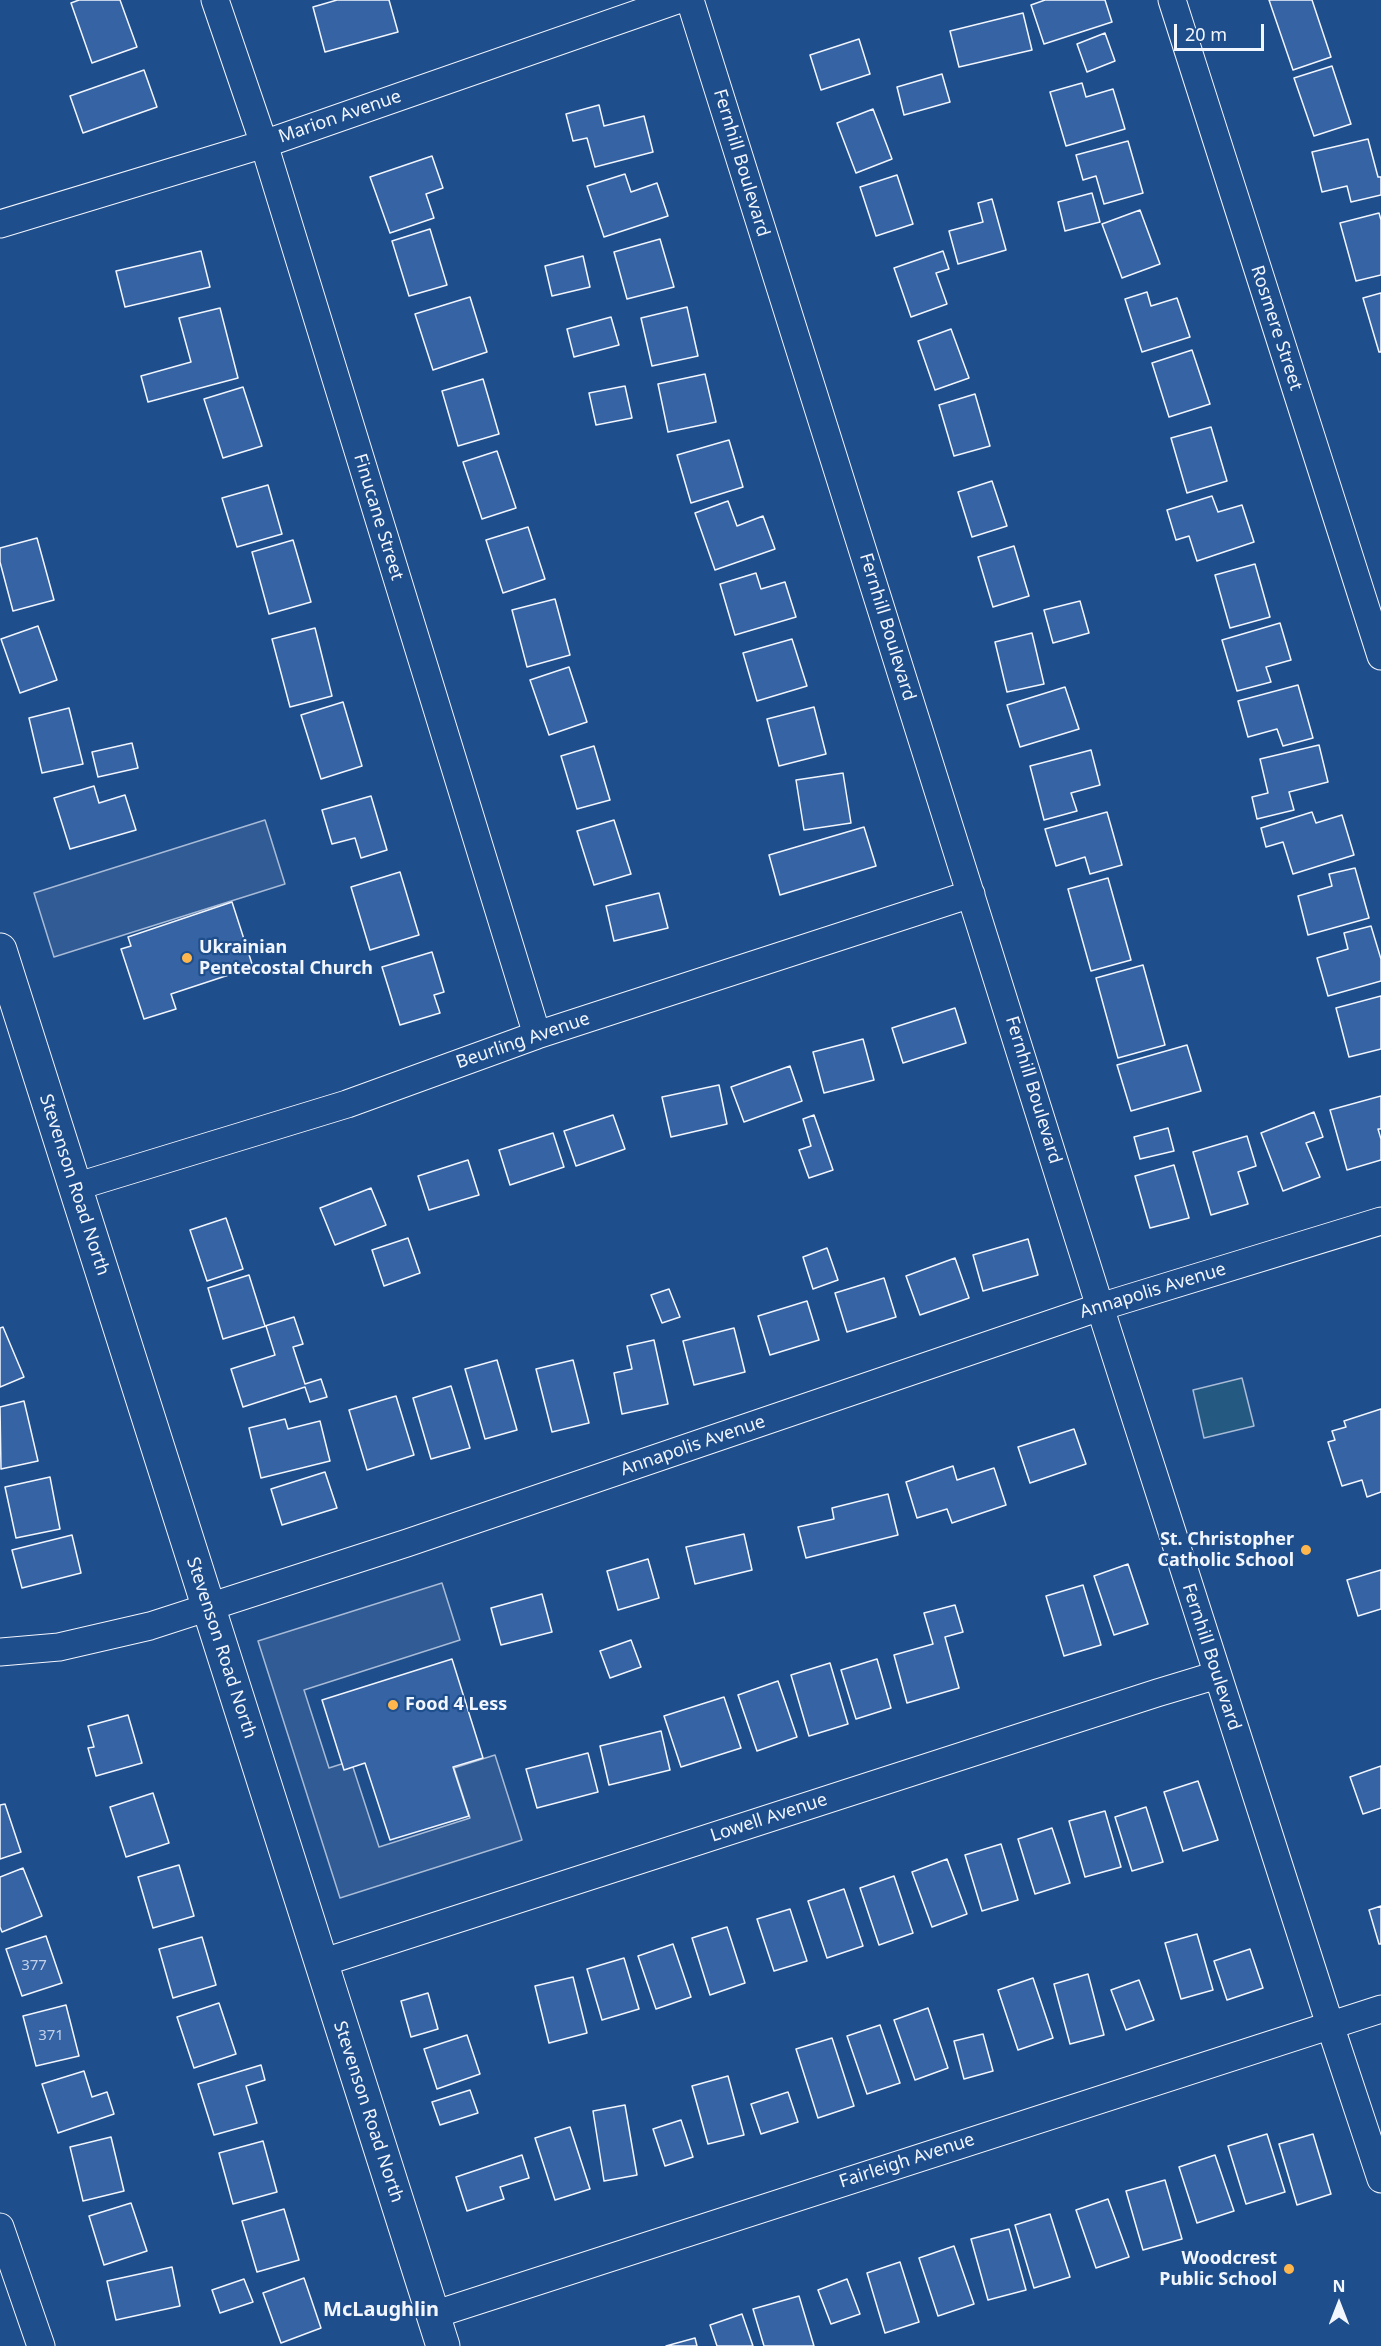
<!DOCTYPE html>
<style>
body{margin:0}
#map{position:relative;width:1381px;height:2346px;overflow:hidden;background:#1f4e8c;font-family:"Noto Sans",sans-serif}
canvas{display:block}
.north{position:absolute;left:1309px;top:2274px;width:60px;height:60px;-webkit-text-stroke:4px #1f4e8c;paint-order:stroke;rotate:0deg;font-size:16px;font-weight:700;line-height:24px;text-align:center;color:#f2f6ff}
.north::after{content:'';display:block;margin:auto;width:21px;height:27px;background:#f2f6ff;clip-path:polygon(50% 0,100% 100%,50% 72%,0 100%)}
.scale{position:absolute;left:1174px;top:24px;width:90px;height:27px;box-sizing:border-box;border:3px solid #f2f6ff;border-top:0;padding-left:8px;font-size:18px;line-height:21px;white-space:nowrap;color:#f2f6ff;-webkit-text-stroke:4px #1f4e8c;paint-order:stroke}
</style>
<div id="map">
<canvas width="1381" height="2346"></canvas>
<div class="north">N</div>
<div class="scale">20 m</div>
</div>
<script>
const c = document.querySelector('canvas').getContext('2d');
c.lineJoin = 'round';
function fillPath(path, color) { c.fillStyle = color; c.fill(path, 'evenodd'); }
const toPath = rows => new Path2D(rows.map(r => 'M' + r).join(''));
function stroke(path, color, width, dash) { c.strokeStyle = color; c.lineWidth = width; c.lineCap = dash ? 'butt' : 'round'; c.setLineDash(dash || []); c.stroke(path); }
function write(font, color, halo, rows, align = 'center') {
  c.font = font + ' "Noto Sans",sans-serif'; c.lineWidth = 4.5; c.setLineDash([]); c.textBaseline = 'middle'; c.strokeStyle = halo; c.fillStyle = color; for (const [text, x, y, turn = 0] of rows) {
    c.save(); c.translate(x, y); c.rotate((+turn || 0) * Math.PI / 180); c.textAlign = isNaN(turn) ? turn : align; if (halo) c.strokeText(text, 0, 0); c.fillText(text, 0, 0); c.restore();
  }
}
const green = toPath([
 [1242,1378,1254,1426,1204,1438,1193,1390,1242,1378]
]);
fillPath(green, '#245a82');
stroke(green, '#a8bbd7', 1.5);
const parking = toPath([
 [265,820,285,884,54,957,34,893,265,820],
 [442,1583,460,1640,304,1690,329,1768,351,1761,379,1847,470,1818,454,1768,495,1755,522,1840,340,1898,258,1641,442,1583]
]);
fillPath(parking, '#305b95');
stroke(parking, '#a8bbd7', 1.5);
const building = toPath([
 [79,0,120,0,137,47,92,63,71,3,79,0],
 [337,0,389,0,398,32,325,52,313,7,337,0],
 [1045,0,1105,0,1112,22,1044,44,1031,5,1045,0],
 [1269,0,1312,0,1331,57,1293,70,1269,0],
 [1023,13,1032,50,959,67,950,31,1023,13],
 [1105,33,1115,61,1087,72,1077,44,1105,33],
 [859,39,870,74,821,90,810,55,859,39],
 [1332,66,1351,124,1314,136,1294,78,1332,66],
 [144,70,157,107,83,133,70,96,144,70],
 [942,74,950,102,904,115,897,87,942,74],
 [1082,83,1086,97,1113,89,1125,129,1066,146,1050,92,1082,83],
 [599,105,604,126,644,116,653,152,595,167,587,138,573,141,566,114,599,105],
 [873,109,892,159,856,173,837,123,873,109],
 [1368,139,1378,177,1381,177,1381,195,1351,202,1347,186,1322,192,1312,152,1368,139],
 [1128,141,1143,193,1104,204,1096,176,1083,180,1076,155,1128,141],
 [432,156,443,188,426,194,434,218,390,233,370,177,432,156],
 [625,174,631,192,657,183,668,216,604,237,587,186,625,174],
 [897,175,913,224,876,236,860,187,897,175],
 [1092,193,1100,222,1065,231,1058,202,1092,193],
 [992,199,1006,250,958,264,949,231,983,222,978,203,992,199],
 [1140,210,1160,264,1122,278,1102,224,1140,210],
 [1379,213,1381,220,1381,275,1356,281,1340,223,1379,213],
 [430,229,447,285,409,296,392,241,430,229],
 [660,239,674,287,627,299,614,252,660,239],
 [201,251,210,287,125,307,116,271,201,251],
 [943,251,949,269,936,273,947,304,911,317,894,268,943,251],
 [583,256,590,287,552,296,545,266,583,256],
 [1147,292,1151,306,1177,298,1190,337,1142,352,1125,299,1147,292],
 [1381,293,1381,352,1379,352,1363,298,1381,293],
 [470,297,487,352,433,370,415,314,470,297],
 [687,307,698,356,652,366,641,318,687,307],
 [220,308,238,378,148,402,141,376,191,362,179,318,220,308],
 [611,317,619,345,574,357,567,329,611,317],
 [951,329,969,378,935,390,918,341,951,329],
 [1192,350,1210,404,1169,417,1152,363,1192,350],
 [705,374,716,422,668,432,658,384,705,374],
 [483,379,499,434,458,446,442,391,483,379],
 [625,386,632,418,596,425,589,393,625,386],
 [243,387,262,446,223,458,204,399,243,387],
 [975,394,990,446,954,456,939,405,975,394],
 [1211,427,1227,481,1187,493,1171,438,1211,427],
 [729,440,743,487,691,503,677,455,729,440],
 [497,451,516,508,482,519,463,462,497,451],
 [992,481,1007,526,972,537,958,492,992,481],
 [268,485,282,534,237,547,222,498,268,485],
 [1212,496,1218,512,1242,505,1254,542,1197,561,1189,536,1176,540,1167,510,1212,496],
 [728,501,737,526,763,516,775,549,715,570,695,513,728,501],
 [528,527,545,579,503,593,486,540,528,527],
 [37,538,54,600,13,611,0,562,0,548,37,538],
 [293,540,311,602,269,614,252,552,293,540],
 [1014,546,1029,596,993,607,978,557,1014,546],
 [1255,564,1270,617,1230,628,1215,575,1255,564],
 [756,573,761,589,785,582,796,617,735,635,720,584,756,573],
 [555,599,570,655,527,667,512,610,555,599],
 [1080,601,1089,633,1053,643,1044,610,1080,601],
 [1280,623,1291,660,1266,667,1271,682,1237,691,1222,640,1280,623],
 [38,626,57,680,20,693,1,639,38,626],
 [315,628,332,696,290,707,272,639,315,628],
 [1032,633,1044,684,1007,692,995,642,1032,633],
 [792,639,807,686,757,701,743,653,792,639],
 [569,667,587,722,549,735,530,680,569,667],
 [1298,685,1313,738,1283,746,1277,729,1248,737,1238,701,1298,685],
 [1065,687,1079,729,1020,747,1007,705,1065,687],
 [343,702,362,766,321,779,301,715,343,702],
 [814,707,826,754,779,766,767,719,814,707],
 [69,708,83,764,42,773,29,718,69,708],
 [132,743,138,768,98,777,92,752,132,743],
 [1319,745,1328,782,1289,792,1294,810,1257,819,1252,797,1268,793,1260,759,1319,745],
 [594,746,610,800,577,809,561,756,594,746],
 [1091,750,1100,785,1071,793,1077,811,1044,820,1030,766,1091,750],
 [843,773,851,823,804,830,796,780,843,773],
 [94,786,99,803,125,795,136,830,70,849,54,798,94,786],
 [371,796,387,850,361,858,355,838,332,844,322,810,371,796],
 [1107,812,1122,865,1090,874,1085,857,1056,866,1045,829,1107,812],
 [1312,812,1316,823,1342,815,1354,855,1293,874,1283,842,1266,847,1261,828,1312,812],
 [614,820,631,874,594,885,577,831,614,820],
 [864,827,876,866,780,895,769,855,864,827],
 [1355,868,1369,918,1308,935,1298,896,1332,886,1329,874,1355,868],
 [400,872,419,935,370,950,351,887,400,872],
 [1108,878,1131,960,1091,971,1068,889,1108,878],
 [659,893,668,928,614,941,606,906,659,893],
 [232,902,253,967,171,994,176,1009,144,1019,121,949,131,946,128,937,232,902],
 [1371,926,1381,959,1381,981,1328,996,1317,958,1348,949,1344,933,1371,926],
 [432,952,444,992,434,995,440,1013,400,1025,382,967,432,952],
 [1143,965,1165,1045,1118,1058,1096,978,1143,965],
 [1381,996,1381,1049,1349,1057,1336,1008,1381,996],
 [955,1008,966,1043,903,1063,892,1028,955,1008],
 [863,1039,874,1080,824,1093,813,1052,863,1039],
 [1187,1045,1201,1091,1131,1111,1117,1065,1187,1045],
 [790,1066,802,1101,744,1122,731,1087,790,1066],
 [719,1085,727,1124,671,1137,662,1097,719,1085],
 [1381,1096,1381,1129,1378,1129,1381,1139,1381,1160,1347,1170,1330,1110,1381,1096],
 [1314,1112,1323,1137,1306,1143,1320,1177,1283,1191,1261,1133,1314,1112],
 [613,1115,625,1149,576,1166,564,1131,613,1115],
 [814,1115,833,1170,809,1178,799,1150,811,1146,803,1119,814,1115],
 [1168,1128,1174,1151,1140,1159,1134,1137,1168,1128],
 [553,1133,564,1167,510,1185,499,1150,553,1133],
 [1247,1136,1256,1166,1238,1172,1248,1204,1211,1215,1193,1152,1247,1136],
 [468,1160,479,1195,429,1210,418,1176,468,1160],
 [1174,1165,1189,1218,1150,1228,1135,1176,1174,1165],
 [371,1188,386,1225,335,1245,320,1208,371,1188],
 [226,1218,243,1269,207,1281,190,1230,226,1218],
 [408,1238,420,1273,384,1286,372,1250,408,1238],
 [1028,1239,1038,1275,983,1291,973,1255,1028,1239],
 [827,1248,838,1280,813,1289,803,1257,827,1248],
 [955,1258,969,1298,920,1315,906,1276,955,1258],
 [249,1275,265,1326,294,1317,303,1344,293,1347,305,1384,321,1379,327,1397,310,1402,305,1387,243,1407,231,1369,275,1355,266,1326,223,1339,208,1288,249,1275],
 [884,1278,896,1317,847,1332,835,1293,884,1278],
 [669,1289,680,1317,662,1323,651,1295,669,1289],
 [807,1301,819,1340,770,1355,758,1316,807,1301],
 [3,1327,24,1377,0,1387,0,1328,3,1327],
 [734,1328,745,1372,694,1385,683,1341,734,1328],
 [654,1340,668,1404,622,1414,614,1373,632,1369,627,1346,654,1340],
 [497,1360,517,1430,485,1439,465,1369,497,1360],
 [573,1360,589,1423,552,1432,536,1369,573,1360],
 [451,1386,470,1448,431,1459,413,1398,451,1386],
 [396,1396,414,1455,367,1470,349,1410,396,1396],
 [24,1401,38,1461,1,1469,0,1407,24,1401],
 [1381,1409,1381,1492,1367,1497,1362,1480,1342,1486,1328,1442,1335,1440,1332,1431,1346,1427,1344,1421,1381,1409],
 [285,1419,288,1429,320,1421,330,1461,261,1478,249,1428,285,1419],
 [1074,1429,1086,1464,1030,1483,1018,1447,1074,1429],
 [953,1466,957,1480,994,1468,1006,1505,952,1523,947,1509,917,1518,906,1482,953,1466],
 [325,1472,337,1508,282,1525,271,1489,325,1472],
 [50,1477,60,1529,16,1538,5,1487,50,1477],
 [888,1494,898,1535,806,1558,798,1527,834,1519,832,1508,888,1494],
 [744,1534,752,1570,695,1584,686,1547,744,1534],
 [72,1535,81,1573,22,1588,12,1550,72,1535],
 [648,1559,659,1598,618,1610,607,1571,648,1559],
 [1128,1564,1148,1624,1114,1635,1094,1576,1128,1564],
 [1381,1570,1381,1609,1358,1616,1347,1580,1381,1570],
 [1083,1585,1101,1645,1064,1656,1046,1596,1083,1585],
 [542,1594,552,1632,501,1645,491,1608,542,1594],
 [955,1605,963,1632,945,1637,959,1688,907,1703,894,1655,933,1644,924,1613,955,1605],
 [631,1640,641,1667,610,1678,600,1651,631,1640],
 [452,1659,483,1758,453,1767,469,1816,390,1840,365,1763,344,1770,322,1700,452,1659],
 [877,1659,891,1708,856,1719,841,1670,877,1659],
 [830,1663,848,1724,809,1736,791,1675,830,1663],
 [778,1681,797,1737,757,1751,738,1695,778,1681],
 [724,1697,741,1748,681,1767,664,1716,724,1697],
 [128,1715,142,1763,96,1776,88,1748,94,1747,88,1726,128,1715],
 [661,1731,670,1770,609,1785,600,1746,661,1731],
 [588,1753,598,1792,537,1808,526,1769,588,1753],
 [1381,1766,1381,1808,1363,1814,1350,1777,1381,1766],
 [1198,1781,1218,1840,1183,1851,1164,1792,1198,1781],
 [153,1793,169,1843,126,1857,110,1807,153,1793],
 [5,1804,21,1852,0,1859,0,1805,5,1804],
 [1146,1807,1163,1862,1132,1871,1115,1817,1146,1807],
 [1105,1811,1121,1867,1085,1877,1069,1821,1105,1811],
 [1052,1828,1070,1883,1035,1894,1018,1839,1052,1828],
 [1001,1844,1018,1900,982,1911,965,1855,1001,1844],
 [947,1859,967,1914,932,1927,912,1872,947,1859],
 [179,1865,194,1916,153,1928,138,1877,179,1865],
 [23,1868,42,1916,2,1932,0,1927,0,1877,23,1868],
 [894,1876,913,1933,879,1945,860,1888,894,1876],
 [844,1889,863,1946,827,1958,808,1901,844,1889],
 [1381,1906,1381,1944,1379,1944,1369,1910,1381,1906],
 [790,1909,807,1961,774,1971,757,1919,790,1909],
 [727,1927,745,1983,710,1995,692,1938,727,1927],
 [1197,1934,1213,1990,1181,1999,1165,1943,1197,1934],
 [46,1936,62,1983,22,1996,6,1949,46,1936],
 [202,1937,216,1985,173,1998,159,1949,202,1937],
 [673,1944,691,1997,656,2009,638,1956,673,1944],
 [1250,1949,1263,1988,1227,2000,1214,1961,1250,1949],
 [624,1958,639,2009,602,2020,587,1969,624,1958],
 [1088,1974,1104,2035,1070,2044,1054,1984,1088,1974],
 [573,1977,587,2033,549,2043,535,1986,573,1977],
 [1033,1978,1053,2038,1018,2050,998,1990,1033,1978],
 [1139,1980,1154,2020,1126,2030,1111,1990,1139,1980],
 [428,1993,438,2029,411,2037,401,2001,428,1993],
 [219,2003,236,2054,194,2068,177,2017,219,2003],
 [66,2005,79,2056,36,2066,23,2016,66,2005],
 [928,2008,948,2068,915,2080,894,2020,928,2008],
 [880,2025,900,2083,867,2094,847,2036,880,2025],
 [983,2034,993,2071,964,2079,954,2041,983,2034],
 [467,2035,480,2074,437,2089,424,2049,467,2035],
 [832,2038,854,2106,818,2118,796,2049,832,2038],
 [261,2065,265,2080,246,2086,257,2123,214,2135,198,2084,261,2065],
 [84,2071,92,2097,107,2092,114,2114,58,2133,42,2084,84,2071],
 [728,2076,744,2135,708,2144,692,2086,728,2076],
 [470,2090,478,2113,440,2125,432,2102,470,2090],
 [788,2092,798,2122,761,2134,751,2104,788,2092],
 [625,2105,637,2175,604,2181,593,2111,625,2105],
 [681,2120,693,2157,665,2166,653,2129,681,2120],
 [570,2127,590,2189,555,2200,535,2138,570,2127],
 [1267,2134,1285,2192,1246,2204,1228,2146,1267,2134],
 [1313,2134,1331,2194,1297,2205,1279,2144,1313,2134],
 [111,2137,124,2191,83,2201,70,2147,111,2137],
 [263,2141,277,2192,233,2204,219,2153,263,2141],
 [522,2155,529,2178,500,2187,504,2199,467,2211,456,2177,522,2155],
 [1215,2155,1234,2211,1197,2223,1179,2167,1215,2155],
 [1165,2180,1182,2239,1143,2250,1126,2191,1165,2180],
 [1108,2199,1129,2257,1096,2268,1076,2210,1108,2199],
 [131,2203,147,2251,104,2265,89,2216,131,2203],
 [284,2209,299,2260,257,2272,242,2221,284,2209],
 [1050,2214,1070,2277,1034,2288,1015,2225,1050,2214],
 [1009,2229,1026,2290,988,2300,971,2239,1009,2229],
 [954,2246,974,2304,938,2316,919,2258,954,2246],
 [900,2262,919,2322,885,2333,867,2273,900,2262],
 [172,2267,180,2306,116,2320,107,2281,172,2267],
 [304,2278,321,2328,281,2343,263,2293,304,2278],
 [244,2279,253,2302,220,2313,212,2290,244,2279],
 [847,2279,860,2314,831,2324,818,2290,847,2279],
 [799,2296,814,2346,764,2346,753,2309,799,2296],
 [742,2314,753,2346,717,2346,710,2325,742,2314],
 [695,2338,697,2346,666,2346,695,2338]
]);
fillPath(building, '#3563a3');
stroke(building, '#f2f6ff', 1.5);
const minor = toPath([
 [215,0,264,144,537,1035],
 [690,0,1100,1307,1330,2025,1381,2179],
 [1172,0,1381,656],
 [0,224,264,144,677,0],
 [75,1187,347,1104,537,1035,971,894],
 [0,1652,59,1647,150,1626,407,1543,1100,1307,1381,1221],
 [321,1963,1157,1693,1217,1675],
 [0,2227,41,2346],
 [433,2315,1381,2009]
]);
const secondary = toPath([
 [0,950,443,2346]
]);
stroke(minor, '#f2f6ff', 29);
stroke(secondary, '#f2f6ff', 35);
stroke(minor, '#1f4e8c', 27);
stroke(secondary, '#1f4e8c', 33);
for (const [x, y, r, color] of [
 [187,958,6,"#ffb74d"],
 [1306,1550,6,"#ffb74d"],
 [393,1705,6,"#ffb74d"],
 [1289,2269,6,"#ffb74d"]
]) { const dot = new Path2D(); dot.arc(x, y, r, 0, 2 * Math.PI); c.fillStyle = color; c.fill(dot); stroke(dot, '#1f4e8c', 2); }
write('15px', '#c3d1e8', null, [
 ["377",34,1966],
 ["371",51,2036]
]);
write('18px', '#f2f6ff', '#1f4e8c', [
 ["Marion Avenue",340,117,-19],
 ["Fernhill Boulevard",741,163,73],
 ["Rosmere Street",1276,328,72],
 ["Finucane Street",378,517,73],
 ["Fernhill Boulevard",887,627,73],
 ["Beurling Avenue",523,1041,-19],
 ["Fernhill Boulevard",1033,1090,73],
 ["Stevenson Road North",74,1185,72],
 ["Annapolis Avenue",1153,1291,-17],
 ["Annapolis Avenue",693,1446,-19],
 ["Stevenson Road North",221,1648,72],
 ["Fernhill Boulevard",1211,1657,72],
 ["Lowell Avenue",769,1818,-18],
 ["Stevenson Road North",368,2112,72],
 ["Fairleigh Avenue",907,2161,-18]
]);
write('bold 18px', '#f2f6ff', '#1f4e8c', [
 ["Ukrainian",199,948],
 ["Pentecostal Church",199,969],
 ["St. Christopher",1294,1540,"right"],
 ["Catholic School",1294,1561,"right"],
 ["Food 4 Less",405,1705],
 ["Woodcrest",1277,2259,"right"],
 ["Public School",1277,2280,"right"]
], 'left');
write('bold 20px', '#f2f6ff', '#1f4e8c', [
 ["McLaughlin",381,2310]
]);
</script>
